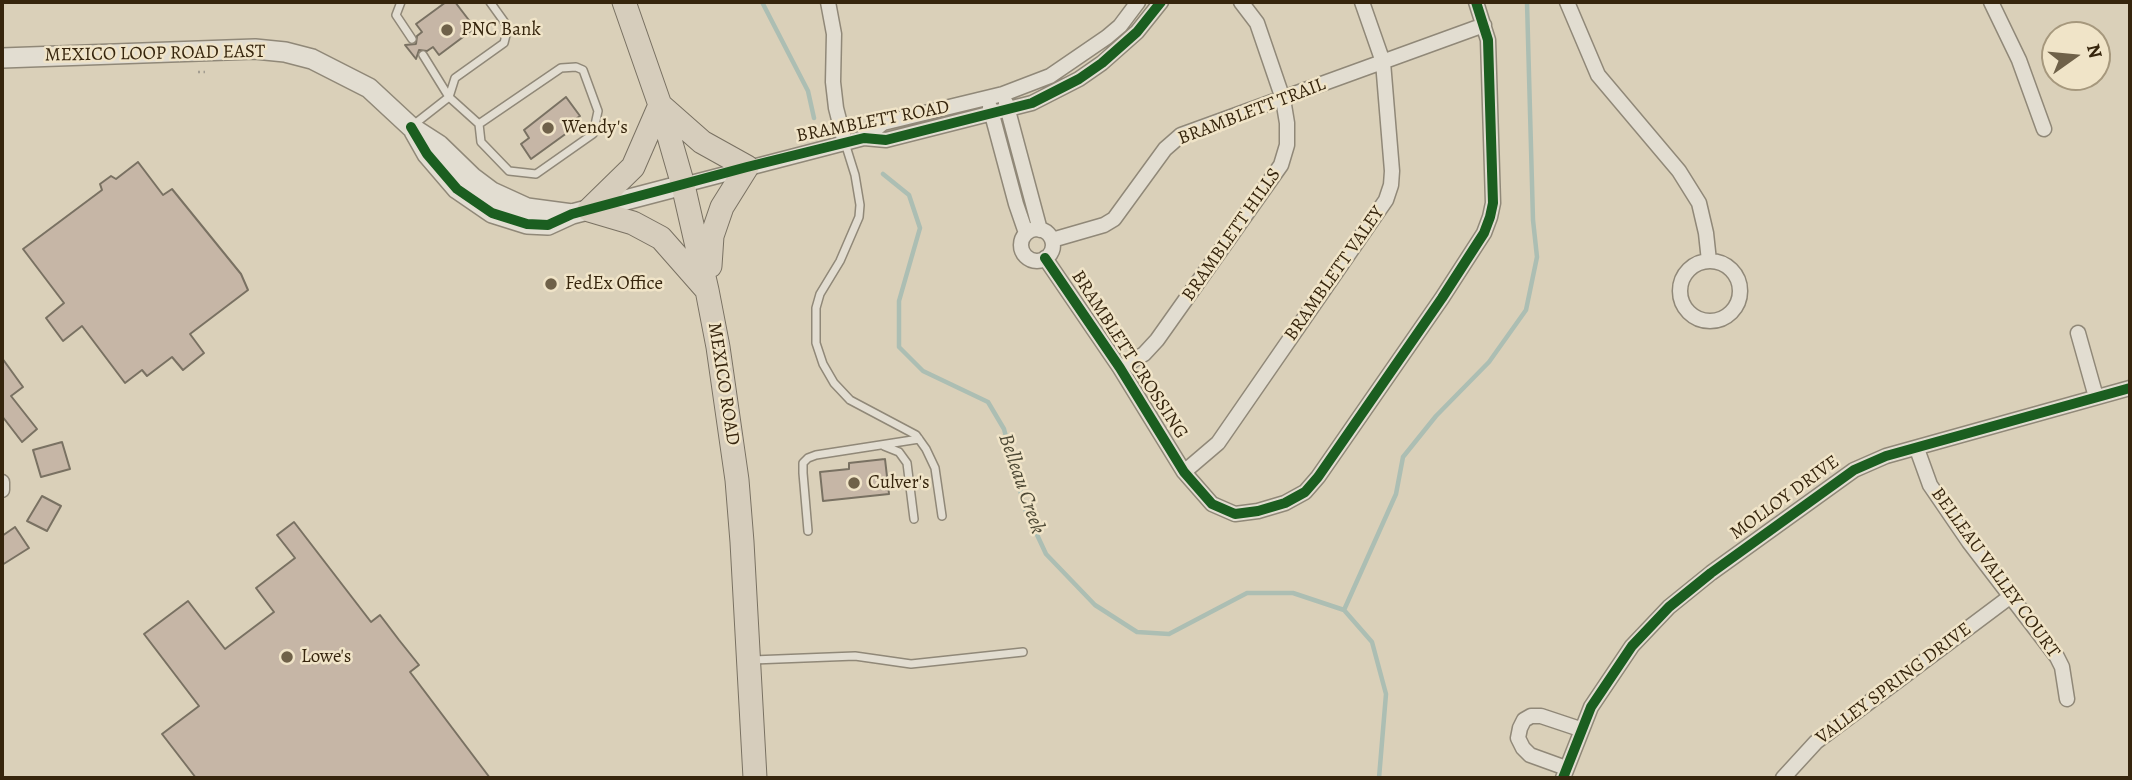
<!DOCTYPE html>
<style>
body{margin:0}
#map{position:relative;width:2132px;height:780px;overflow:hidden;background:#dad0b9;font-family:Alegreya,serif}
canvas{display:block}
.frame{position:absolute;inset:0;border:4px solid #36250d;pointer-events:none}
.north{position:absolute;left:2041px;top:21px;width:70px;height:70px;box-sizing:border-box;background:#f0e4c8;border:2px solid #a6987d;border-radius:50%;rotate:75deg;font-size:19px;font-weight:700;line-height:28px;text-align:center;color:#36250d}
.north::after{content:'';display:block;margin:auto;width:24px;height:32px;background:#6f6149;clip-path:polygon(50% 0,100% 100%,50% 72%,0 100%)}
</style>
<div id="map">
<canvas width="2132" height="780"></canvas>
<div class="frame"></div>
<div class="north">N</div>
</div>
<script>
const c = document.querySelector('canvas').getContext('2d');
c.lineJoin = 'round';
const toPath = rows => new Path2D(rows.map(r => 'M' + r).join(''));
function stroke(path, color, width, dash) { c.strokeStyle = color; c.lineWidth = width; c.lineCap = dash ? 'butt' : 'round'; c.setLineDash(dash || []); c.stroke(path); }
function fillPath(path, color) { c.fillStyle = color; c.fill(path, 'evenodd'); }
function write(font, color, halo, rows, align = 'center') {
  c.font = font + ' Alegreya,serif'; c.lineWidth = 5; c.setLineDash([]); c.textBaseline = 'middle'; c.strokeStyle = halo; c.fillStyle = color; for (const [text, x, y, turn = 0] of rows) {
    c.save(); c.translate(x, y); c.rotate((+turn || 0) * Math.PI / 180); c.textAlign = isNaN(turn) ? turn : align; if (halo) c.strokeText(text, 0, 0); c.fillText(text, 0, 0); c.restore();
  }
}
stroke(toPath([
 [762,2,808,91,814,118],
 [883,174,909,195,920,228,899,301,899,347,923,371,988,402,1004,429,1025,509,1046,554,1095,605,1137,632,1169,634,1247,593,1293,593,1344,610,1372,642,1386,694,1379,778],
 [1344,610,1396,494,1403,457,1436,416,1489,362,1526,310,1537,257,1533,220,1527,2]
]), '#acbeb3', 4.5);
const building = toPath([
 [446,2,455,2,475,28,439,55,433,47,427,51,419,50,416,59,405,45,416,44,417,36,422,32,416,24,446,2],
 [566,97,580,116,567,125,571,130,531,159,521,144,529,138,524,130,566,97],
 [138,162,163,195,172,189,241,274,248,290,190,334,204,353,183,370,172,357,147,376,142,370,125,383,82,326,63,341,46,318,64,303,23,249,102,190,100,184,111,176,116,179,138,162],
 [2,358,23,387,11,396,37,429,22,442,2,416,2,358],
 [62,442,70,469,41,477,33,450,62,442],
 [885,459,889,494,823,501,820,472,849,469,849,463,885,459],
 [42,496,61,506,47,531,27,521,42,496],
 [294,522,371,622,380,615,399,640,419,665,410,672,490,778,196,778,162,734,199,706,144,634,188,601,225,649,274,612,256,588,295,558,277,535,294,522],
 [15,527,29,548,2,565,2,536,15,527]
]);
fillPath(building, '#c6b6a6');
stroke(building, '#797162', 2);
const service = toPath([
 [401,2,396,15,412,39],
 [423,55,449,97,479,124,481,142,509,171,536,174,593,134,598,111,583,70,576,67,561,68,479,124],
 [412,126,449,97,455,78,504,43,508,27,490,2],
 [845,143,855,175,860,205,859,217,840,261,820,294,816,308,816,343,823,364,834,383,850,400,916,435,926,449,935,468,942,516],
 [884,446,899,452,907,463,914,519],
 [808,531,803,473,803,463,808,458,816,455,919,439],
 [753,660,855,656,911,664,1023,652]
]);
const minor = toPath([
 [828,2,834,34,833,82,836,108,845,143],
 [1567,2,1598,75,1679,171,1699,203,1706,233,1709,261],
 [1991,2,2019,60,2044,129],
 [1006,103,1040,230],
 [990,107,1016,204,1026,233],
 [864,138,883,123,1003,94,1050,76,1107,37,1120,26,1138,2],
 [683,185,864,138,886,140,1032,103,1079,79,1102,63,1137,32,1161,2],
 '1021 245a16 16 0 1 1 32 0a16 16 0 1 1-32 0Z',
 [1052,240,1104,225,1114,219,1165,149,1181,135,1484,25],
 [1045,258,1120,368,1184,472,1212,504,1235,514,1258,511,1285,503,1305,492,1318,477,1442,298,1484,233,1490,217,1493,203,1488,40,1476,2],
 '1680 291a30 30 0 1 1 60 0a30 30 0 1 1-60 0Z',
 [2078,333,2096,397],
 [1120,368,1144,354,1157,340,1281,165,1287,145,1287,123,1283,99,1257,23,1241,2],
 [1917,449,1930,485,1969,542,2057,657,2062,667,2067,699],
 [1184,472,1218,443,1386,200,1391,185,1392,171,1383,62,1362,2],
 [2,482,2,490],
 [1566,768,1530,755,1523,748,1518,738,1520,728,1524,720,1531,716,1541,716,1580,729],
 [1563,778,1591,707,1632,646,1669,607,1711,573,1854,470,1886,456,2130,388],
 [1783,778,1816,742,2011,596]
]);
const tertiary = toPath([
 [2,58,255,49,285,52,312,59,369,88,411,127,439,145,472,177,492,192,527,208,572,214],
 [414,131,427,154,457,189,492,213,527,224,548,225,572,214,683,185]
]);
const primary = toPath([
 [624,2,660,105,683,185,707,290,718,347,737,480,742,542,755,778],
 [660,105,633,167,589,210,633,223,661,238,705,288],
 [660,105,702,142,747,167,722,207,712,236,710,266]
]);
stroke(service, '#908878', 10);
stroke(minor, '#908878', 17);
stroke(tertiary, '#908878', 22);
stroke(primary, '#797162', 25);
stroke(toPath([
 [198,72,205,72]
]), '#a39d91', 2.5, [2, 3.5]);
stroke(service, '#e2ddd1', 7);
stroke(minor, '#e2ddd1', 14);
stroke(tertiary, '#e2ddd1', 19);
stroke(primary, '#d6cdbc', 23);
stroke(toPath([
 [411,127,427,154,457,189,492,213,527,224,548,225,572,214,747,167,864,138,886,140,1032,103,1079,79,1102,63,1137,32,1161,2],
 [1045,258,1120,368,1184,472,1212,504,1235,514,1258,511,1285,503,1305,492,1318,477,1442,298,1484,233,1490,217,1493,203,1488,40,1476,2],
 [1563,778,1591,707,1632,646,1669,607,1711,573,1854,470,1886,456,2130,388]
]), '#1b5e20', 10);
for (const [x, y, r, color] of [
 [447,30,7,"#6f6149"],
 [548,128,7,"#6f6149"],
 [551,284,7,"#6f6149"],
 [854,483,7,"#6f6149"],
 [287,657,7,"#6f6149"]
]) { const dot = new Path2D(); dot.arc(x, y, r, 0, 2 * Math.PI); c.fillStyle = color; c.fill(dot); stroke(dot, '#f0e4c8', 2.5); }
write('19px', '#36250d', '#f0e4c8', [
 ["PNC Bank",461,30],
 ["Wendy's",562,128],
 ["FedEx Office",565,284],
 ["Culver's",868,483],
 ["Lowe's",301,657]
], 'left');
write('19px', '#36250d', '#f0e4c8', [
 ["MEXICO LOOP ROAD EAST",155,54,-1],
 ["BRAMBLETT TRAIL",1252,112,-21],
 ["BRAMBLETT ROAD",873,122,-11],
 ["BRAMBLETT HILLS",1232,235,-55],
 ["BRAMBLETT VALEY",1335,274,-55],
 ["BRAMBLETT CROSSING",1129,355,57],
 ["MEXICO ROAD",723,384,81],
 ["MOLLOY DRIVE",1785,498,-36],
 ["BELLEAU VALLEY COURT",1995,573,54],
 ["VALLEY SPRING DRIVE",1894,684,-37]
]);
write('italic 21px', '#4f4a36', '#f0e4c8', [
 ["Belleau Creek",1021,484,71]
]);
</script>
